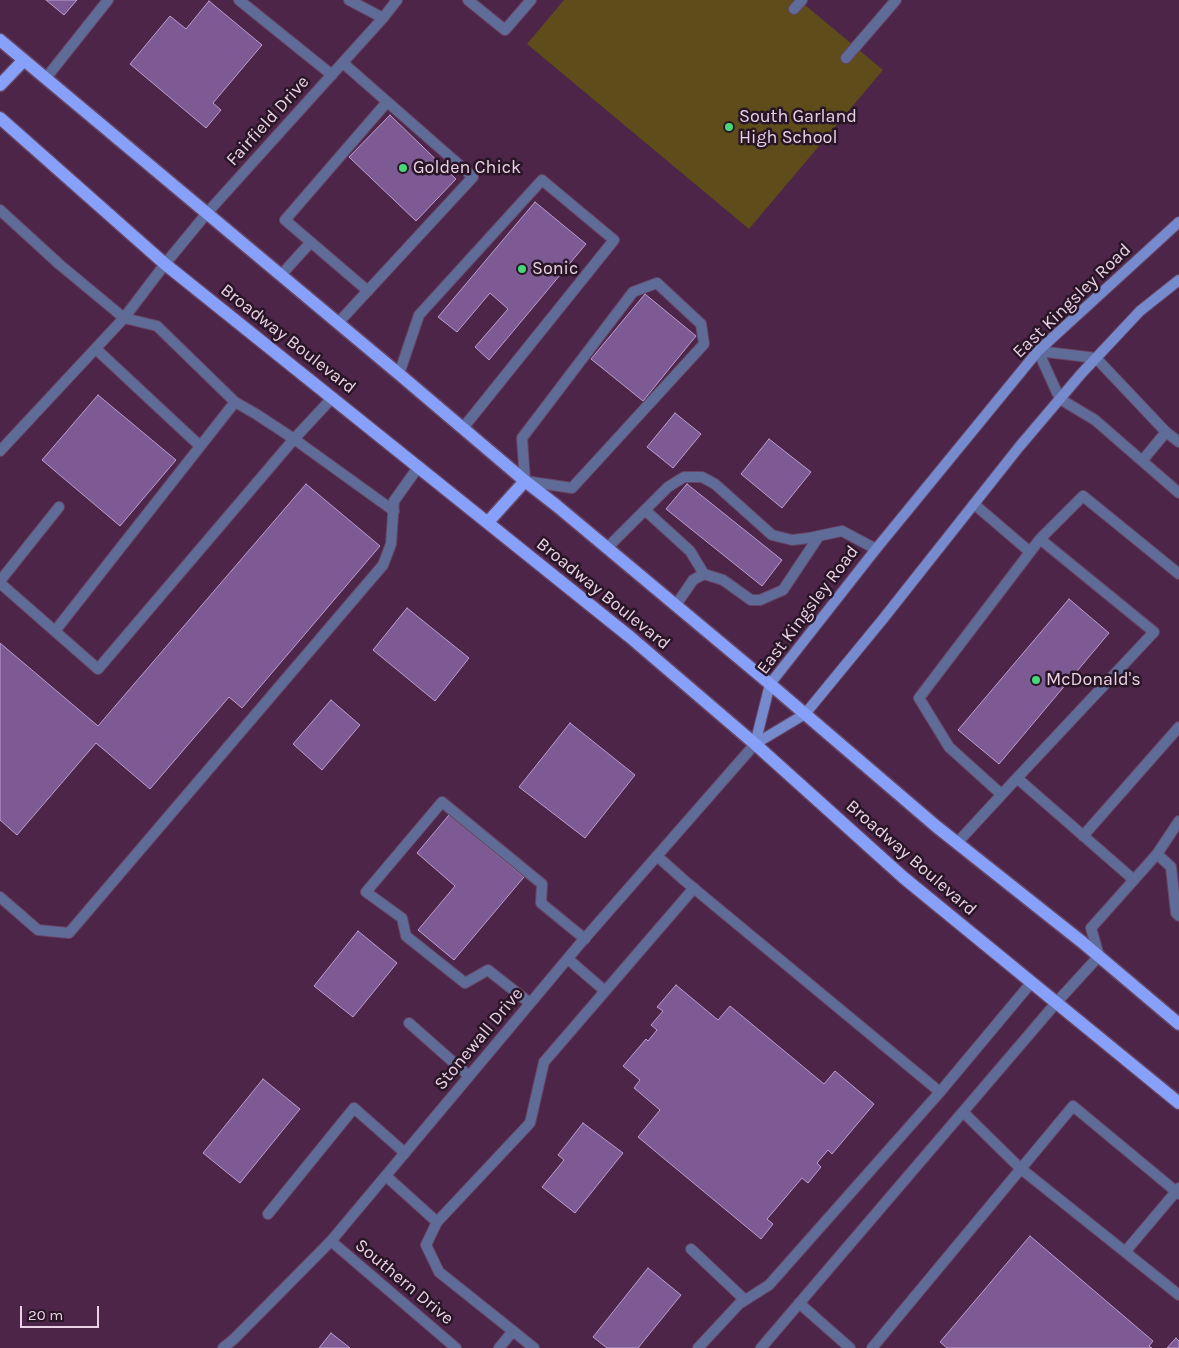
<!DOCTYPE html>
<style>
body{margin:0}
#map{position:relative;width:1179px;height:1348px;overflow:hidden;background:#4c2548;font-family:Karla,sans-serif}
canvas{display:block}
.scale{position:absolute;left:20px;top:1306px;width:79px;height:22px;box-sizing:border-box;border:2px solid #ead1e6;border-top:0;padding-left:6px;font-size:15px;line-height:18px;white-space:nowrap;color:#ead1e6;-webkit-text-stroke:4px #281626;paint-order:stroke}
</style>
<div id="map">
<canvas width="1179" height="1348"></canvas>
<div class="scale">20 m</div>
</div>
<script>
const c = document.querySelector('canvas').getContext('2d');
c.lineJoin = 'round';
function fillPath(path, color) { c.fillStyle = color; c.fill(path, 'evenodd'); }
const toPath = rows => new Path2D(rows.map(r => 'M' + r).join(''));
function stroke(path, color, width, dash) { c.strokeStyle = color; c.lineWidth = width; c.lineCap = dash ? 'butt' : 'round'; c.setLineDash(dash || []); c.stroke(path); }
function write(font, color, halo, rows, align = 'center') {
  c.font = font + ' Karla,sans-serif'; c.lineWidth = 5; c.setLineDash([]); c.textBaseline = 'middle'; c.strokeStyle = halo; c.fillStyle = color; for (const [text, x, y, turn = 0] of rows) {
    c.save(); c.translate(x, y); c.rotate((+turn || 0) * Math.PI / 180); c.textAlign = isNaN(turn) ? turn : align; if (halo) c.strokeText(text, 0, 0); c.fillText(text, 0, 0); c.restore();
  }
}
fillPath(toPath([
 [564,0,799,0,883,70,749,229,527,44]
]), '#5e4d1a');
const building = toPath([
 [46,0,77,0,64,15,46,0],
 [209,1,262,45,213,103,221,110,206,128,130,64,170,16,186,29,209,1],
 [390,115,456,179,416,221,349,157,390,115],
 [535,202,586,244,489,360,475,347,508,309,490,293,457,332,438,317,535,202],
 [645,294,696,336,643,401,591,359,645,294],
 [98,395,176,460,120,526,42,460,98,395],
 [675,413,701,434,673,468,647,447,675,413],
 [769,439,811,472,782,508,741,474,769,439],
 [306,484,380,546,242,708,229,697,150,789,96,743,17,835,0,820,0,643,98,726,306,484],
 [687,484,782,560,762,586,666,509,687,484],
 [1069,599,1109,633,999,764,958,730,1069,599],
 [407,608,469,658,435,701,373,650,407,608],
 [331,700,360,725,322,770,293,744,331,700],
 [570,723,635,775,585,838,519,787,570,723],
 [449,815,524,877,454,960,418,930,455,886,417,853,449,815],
 [358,931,397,963,353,1017,314,986,358,931],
 [676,985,718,1020,730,1006,824,1084,835,1071,874,1104,832,1154,828,1150,817,1163,821,1167,808,1183,802,1178,767,1219,773,1224,761,1239,638,1137,660,1110,634,1088,640,1080,623,1066,646,1039,648,1041,657,1030,651,1025,663,1011,657,1007,676,985],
 [263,1079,300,1109,240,1183,203,1153,263,1079],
 [583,1123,623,1153,575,1213,542,1187,564,1160,558,1155,583,1123],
 [1030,1236,1153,1341,1149,1346,1152,1348,947,1348,940,1342,1030,1236],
 [648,1268,681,1295,638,1348,607,1348,593,1337,648,1268],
 [331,1333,350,1348,319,1348,331,1333],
 [1176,1338,1179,1341,1179,1348,1167,1348,1176,1338]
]);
fillPath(building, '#7d5a94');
stroke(building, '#bc9ed1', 1);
const service = toPath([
 [239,0,332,75],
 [349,0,383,18],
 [468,0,505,30,531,0],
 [794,9,802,0],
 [846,58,896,0],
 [46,78,108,0],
 [0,210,59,264,124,318,165,264],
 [281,275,311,242],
 [657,283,701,324,704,344,572,488,525,481,522,438,633,292,657,283],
 [368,291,285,220,387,102],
 [338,323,473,177,343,63],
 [96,349,200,446],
 [1038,351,1060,399,1095,420,1179,493],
 [1038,351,1096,358,1166,432,1179,442],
 [399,374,419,315,542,180,614,240,463,428],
 [0,451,124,318,157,326,235,402],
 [1142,461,1166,432],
 [974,504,1030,552],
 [645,510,690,551,704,574],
 [1040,539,1083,496,1179,574],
 [607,548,668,487,684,477,702,477,715,484,772,535,792,540,809,538,842,531,876,549],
 [0,581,59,507],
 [0,583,98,669,294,439,333,397],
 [676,605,693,580,704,574,723,580,751,600,760,600,783,590,819,536],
 [55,631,235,402,256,414,294,439,394,511],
 [1001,794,949,747,919,698,1040,539,1154,632,1017,778],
 [1083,836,1179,727],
 [957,843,1017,778,1134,880],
 [1157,854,1179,821],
 [657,856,685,881,940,1092],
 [0,897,38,930,69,933,383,565,391,544,394,501,419,466],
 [568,959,605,991],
 [530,1003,488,970,465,983,406,936,402,918,366,892,442,802,542,884,541,903,585,939],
 [409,1023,469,1076],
 [963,1112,1020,1168,1179,1295],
 [386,1176,437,1222,530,1123,544,1062,694,888],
 [268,1214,354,1108,405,1153],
 [437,1222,426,1245,439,1272,513,1331],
 [691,1249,745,1300],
 [1125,1252,1179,1188],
 [799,1303,850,1348],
 [499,1348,513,1331,534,1348],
 [698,1348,739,1304,769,1285,940,1092,1031,983],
 [761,1348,1056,1003,1099,956,1091,928,1157,854,1171,867,1176,913,1179,916],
 [872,1348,1073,1106,1179,1194]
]);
const minor = toPath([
 [165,264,207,213,383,18,397,0],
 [331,1241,456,1348]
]);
const tertiary = toPath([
 [223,1348,234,1339,331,1241,579,945,755,744]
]);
const secondary = toPath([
 [755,744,770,684,876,549,1038,351,1179,222],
 [755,744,805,714,883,619,1019,447,1081,374,1140,311,1179,280]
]);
const primary = toPath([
 [0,40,399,374,525,481,557,506,770,684,937,827,1082,942,1179,1024],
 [0,85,24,60],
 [0,118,165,264,630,637,755,744,904,878,1179,1103],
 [488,522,525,481]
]);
stroke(service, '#684464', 12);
stroke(minor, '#684464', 12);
stroke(tertiary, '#684464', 12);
stroke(secondary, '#684464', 12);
stroke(primary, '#684464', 15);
stroke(service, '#5f6c98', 10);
stroke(minor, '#5f6c98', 10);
stroke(tertiary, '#5f6c98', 10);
stroke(secondary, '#768ace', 10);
stroke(primary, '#87a0f9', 12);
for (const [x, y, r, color] of [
 [729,127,5,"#47d779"],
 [403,168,5,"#47d779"],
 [522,269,5,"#47d779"],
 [1036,680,5,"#47d779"]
]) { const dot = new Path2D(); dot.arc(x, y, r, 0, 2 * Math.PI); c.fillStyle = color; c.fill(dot); stroke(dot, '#281626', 2); }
write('18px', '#ead1e6', '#281626', [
 ["South Garland",739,117],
 ["High School",739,138],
 ["Golden Chick",413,168],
 ["Sonic",532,269],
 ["McDonald's",1046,680]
], 'left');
write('18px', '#ead1e6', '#281626', [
 ["Fairfield Drive",268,121,-48],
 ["East Kingsley Road",1072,301,-44],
 ["Broadway Boulevard",288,339,38],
 ["Broadway Boulevard",603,594,39],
 ["East Kingsley Road",808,610,-53],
 ["Broadway Boulevard",911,858,41],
 ["Stonewall Drive",479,1039,-50],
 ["Southern Drive",404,1282,40]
]);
</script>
